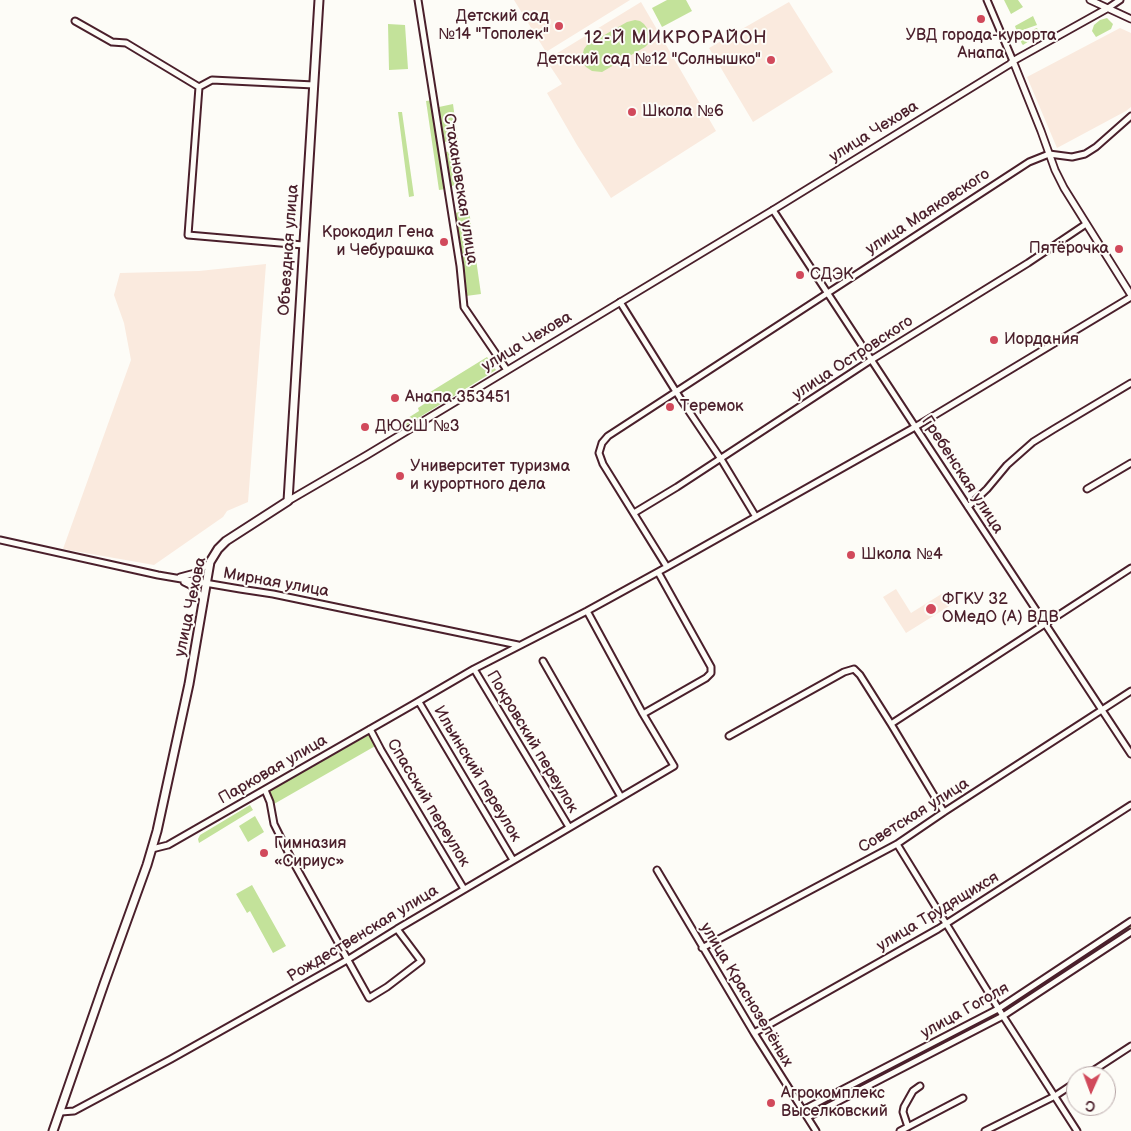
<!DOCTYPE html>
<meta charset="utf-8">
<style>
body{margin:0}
#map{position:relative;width:1131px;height:1131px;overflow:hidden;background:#fdfcf7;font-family:"Balsamiq Sans",sans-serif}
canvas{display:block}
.north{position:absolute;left:1066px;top:1066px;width:50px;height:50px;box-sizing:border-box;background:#fdfcf7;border:1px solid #b5a4a5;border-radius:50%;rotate:182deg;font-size:14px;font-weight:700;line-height:20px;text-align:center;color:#4a1f2b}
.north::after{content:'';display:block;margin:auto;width:18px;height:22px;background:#d1495b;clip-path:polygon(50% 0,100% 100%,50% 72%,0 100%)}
</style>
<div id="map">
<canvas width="1131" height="1131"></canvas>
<div class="north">С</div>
</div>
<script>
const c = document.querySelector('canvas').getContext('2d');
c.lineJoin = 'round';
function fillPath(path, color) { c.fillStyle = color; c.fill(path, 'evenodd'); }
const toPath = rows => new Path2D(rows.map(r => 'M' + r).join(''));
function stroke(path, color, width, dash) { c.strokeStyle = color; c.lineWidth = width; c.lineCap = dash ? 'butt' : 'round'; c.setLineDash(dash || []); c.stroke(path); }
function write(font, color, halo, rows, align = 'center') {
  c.font = font + ' "Balsamiq Sans",sans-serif'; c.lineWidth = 4; c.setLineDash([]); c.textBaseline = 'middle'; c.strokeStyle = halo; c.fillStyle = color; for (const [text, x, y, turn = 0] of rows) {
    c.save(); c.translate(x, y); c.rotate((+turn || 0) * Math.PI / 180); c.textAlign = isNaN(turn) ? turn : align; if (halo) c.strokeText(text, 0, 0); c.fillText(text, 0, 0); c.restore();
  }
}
fillPath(toPath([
 [514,0,630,0,546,52],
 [641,2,716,131,611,198,577,145,547,93,562,84,546,60],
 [789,2,833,72,753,122,709,48],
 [1120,28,1131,33,1131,107,1126,111,1057,148,1027,77],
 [266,264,248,502,227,511,223,517,154,565,63,549,131,360,124,323,114,295,120,273,199,271],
 [896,589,911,613,943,593,951,605,906,633,883,597]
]), '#faeade');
fillPath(toPath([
 [667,0,686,0,692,11,662,27,652,8],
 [1004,0,1018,0,1023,7,1011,14],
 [1033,16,1037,25,1017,32,1015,26],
 [1107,18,1113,24,1111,29,1096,37,1092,31,1094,25,1100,20],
 [635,20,640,21,644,24,649,31,650,39,648,44,645,47,602,72,592,71,586,67,582,62,582,57,584,49,587,45,627,22],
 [388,24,405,25,408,69,389,70],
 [1037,28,1040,34,1023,45,1022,44,1018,35],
 [433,100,446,189,439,190,426,101],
 [453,104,458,140,444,142,439,107],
 [398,112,402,112,414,196,409,197],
 [459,150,464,184,451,186,446,152],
 [469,210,481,294,466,296,455,213],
 [487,357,496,370,402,428,400,423,419,411,418,408,430,400,427,394],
 [370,734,377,745,274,804,268,792],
 [250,805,253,810,199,843,198,839,200,835],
 [255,816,264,832,248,842,239,826],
 [252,885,286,946,273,953,250,911,247,913,236,894],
 [1131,923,1131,930,1012,1007,1009,1003],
 [990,1015,992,1020,814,1112,812,1107]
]), '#c3e29a');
const minor = toPath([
 [418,0,460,266,464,307,507,370],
 [987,0,1013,61],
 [1108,8,1120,0],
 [75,21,112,42,126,43,199,87,212,80,314,85],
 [199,87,188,235,303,245],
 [773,210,920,434,1131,754],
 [620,302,680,398,721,459,756,517],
 [1087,489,1131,463],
 [968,507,987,489,1007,465,1033,442,1054,429,1131,383],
 [634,513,677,487,871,360,1028,263,1086,224],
 [0,540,158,575,240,589,273,594,518,645],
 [667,567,603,464,599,453,602,443,608,436,1029,162,1049,154,1072,157,1085,154,1096,147,1131,116],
 [180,577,195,573,210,563],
 [184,582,194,587,204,600],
 [543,661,621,797],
 [474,669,569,827],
 [419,702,513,860],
 [643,714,706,678,711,673,711,667,658,572],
 [891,724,1131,568],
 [370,729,381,750,464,889],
 [729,736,844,672,854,669,860,675,891,724,944,812],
 [265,790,270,802,274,824,291,858,369,998,387,987,421,961,397,929],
 [897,844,1003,1016,1077,1131],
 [152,849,168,845,414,704,474,669,587,611,667,567,915,427,1131,297],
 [657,870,754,1033,816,1131],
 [702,948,897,844,944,812,1131,691],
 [754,1033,938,929,1131,805],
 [1085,1076,1131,1046],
 [803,1110,998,1009,1131,921],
 [61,1112,74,1111,171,1059,347,960,397,929,674,766,643,714,587,611],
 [808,1117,1003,1016,1131,932],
 [908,1127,903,1112,904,1107,913,1091,920,1086],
 [900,1131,963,1098],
 [985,1131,1055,1096,1076,1082]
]);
const tertiary = toPath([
 [1090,0,1131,19],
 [1013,61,1041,131,1055,170,1064,188,1131,295],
 [288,501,367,455,773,210,1010,64,1013,61,1108,8]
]);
const secondary = toPath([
 [53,1131,104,984,147,865,157,831,189,684,210,562,218,549,226,541,288,501,319,0]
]);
stroke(minor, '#4a1f2b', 9);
stroke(tertiary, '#4a1f2b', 9);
stroke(secondary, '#4a1f2b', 11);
stroke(minor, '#fdfcf7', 5);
stroke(tertiary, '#fdfcf7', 5.5);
stroke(secondary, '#fdfcf7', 7);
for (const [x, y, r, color] of [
 [981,19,5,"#d1495b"],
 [559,26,5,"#d1495b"],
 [771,60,5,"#d1495b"],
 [632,112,5,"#d1495b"],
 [444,242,5,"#d1495b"],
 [1119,249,5,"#d1495b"],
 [800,275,5,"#d1495b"],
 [994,340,5,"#d1495b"],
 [395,398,5,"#d1495b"],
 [670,407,5,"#d1495b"],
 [365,427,5,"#d1495b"],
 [400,476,5,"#d1495b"],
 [851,555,5,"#d1495b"],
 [931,609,6,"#d1495b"],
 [264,853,5,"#d1495b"],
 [771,1103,5,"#d1495b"]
]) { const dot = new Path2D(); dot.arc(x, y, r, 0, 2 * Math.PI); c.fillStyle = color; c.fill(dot); stroke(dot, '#fdfcf7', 2); }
write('16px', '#4a1f2b', '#fdfcf7', [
 ["Детский сад",549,17,"right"],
 ["№14 \"Тополек\"",549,35,"right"],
 ["УВД города-курорта",981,36,"center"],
 ["Анапа",981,54,"center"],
 ["Детский сад №12 \"Солнышко\"",761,60,"right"],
 ["Школа №6",642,112],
 ["Крокодил Гена",434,233,"right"],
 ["и Чебурашка",434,251,"right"],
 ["Пятёрочка",1109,249,"right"],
 ["СДЭК",810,275],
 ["Иордания",1004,340],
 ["Анапа 353451",405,398],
 ["Теремок",680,407],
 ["ДЮСШ №3",375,427],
 ["Университет туризма",410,467],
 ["и курортного дела",410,485],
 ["Школа №4",861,555],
 ["ФГКУ 32",942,600],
 ["ОМедО (А) ВДВ",942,618],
 ["Гимназия",274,844],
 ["«Сириус»",274,862],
 ["Агрокомплекс",781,1094],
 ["Выселковский",781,1112]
], 'left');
write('16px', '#4a1f2b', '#fdfcf7', [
 ["улица Чехова",874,132,-32],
 ["Стахановская улица",460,189,81],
 ["улица Маяковского",928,212,-33],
 ["Объездная улица",289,250,-86],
 ["улица Чехова",527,342,-31],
 ["улица Островского",853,358,-33],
 ["Гребенская улица",962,475,57],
 ["Мирная улица",276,583,10],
 ["улица Чехова",191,607,-78],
 ["Покровский переулок",532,742,59],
 ["Парковая улица",273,770,-30],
 ["Ильинский переулок",477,774,59],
 ["Спасский переулок",428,803,59],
 ["Советская улица",914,816,-32],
 ["улица Трудящихся",938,912,-31],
 ["Рождественская улица",363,934,-31],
 ["улица Краснозелёных",746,995,59],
 ["улица Гоголя",965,1011,-29]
]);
c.letterSpacing = '1px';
write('18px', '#4a1f2b', '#fdfcf7', [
 ["12-Й МИКРОРАЙОН",676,38]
]);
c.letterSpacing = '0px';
</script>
